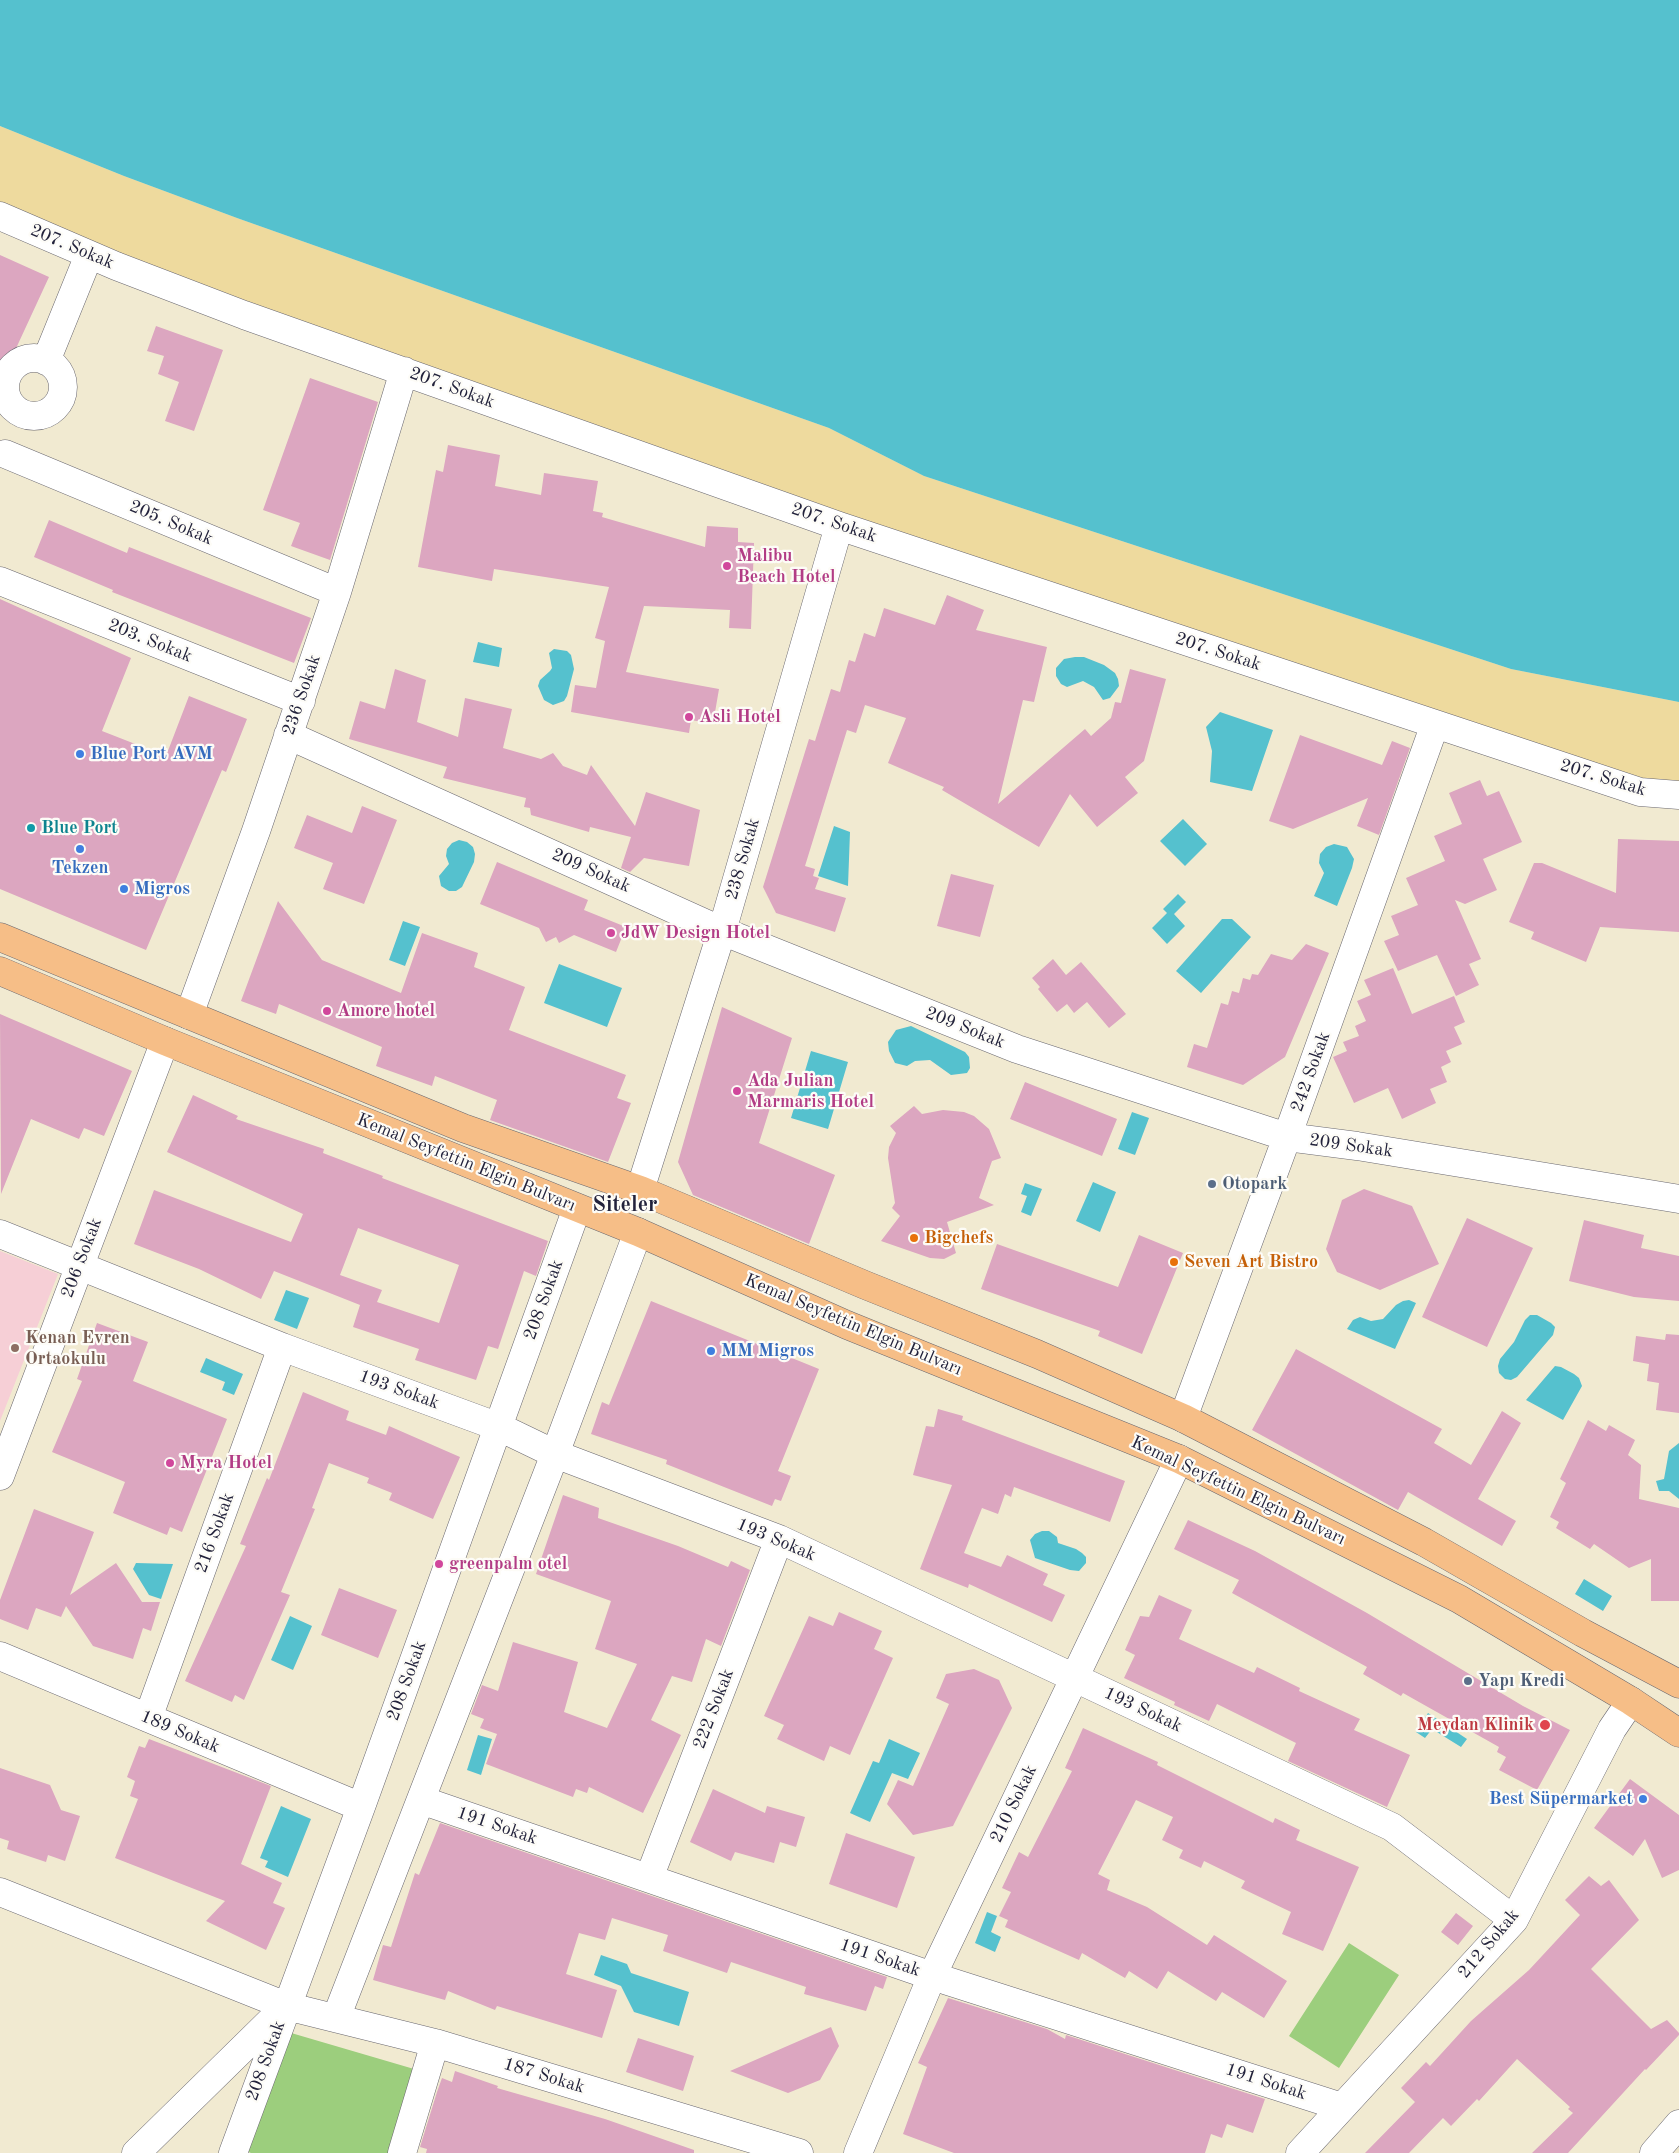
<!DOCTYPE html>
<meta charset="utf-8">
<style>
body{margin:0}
canvas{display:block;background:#f1ead1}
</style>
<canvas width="1679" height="2153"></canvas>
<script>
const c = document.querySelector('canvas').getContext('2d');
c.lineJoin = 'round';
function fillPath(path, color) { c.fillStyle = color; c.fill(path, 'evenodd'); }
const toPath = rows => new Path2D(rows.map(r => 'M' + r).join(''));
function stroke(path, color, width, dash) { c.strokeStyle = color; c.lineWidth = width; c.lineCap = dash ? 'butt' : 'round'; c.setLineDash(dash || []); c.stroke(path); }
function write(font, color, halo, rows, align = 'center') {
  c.font = font + ' "Old Standard TT",serif'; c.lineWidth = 4.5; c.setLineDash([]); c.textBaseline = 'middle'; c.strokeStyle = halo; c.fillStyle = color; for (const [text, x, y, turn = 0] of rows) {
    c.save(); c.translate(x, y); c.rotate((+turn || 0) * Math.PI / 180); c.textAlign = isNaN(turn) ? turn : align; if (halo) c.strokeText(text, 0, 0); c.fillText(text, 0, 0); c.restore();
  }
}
fillPath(toPath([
 [0,1251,58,1274,0,1421]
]), '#f6cfd6');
fillPath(toPath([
 [1349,1943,1399,1975,1339,2068,1289,2036],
 [281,2030,414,2069,390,2153,251,2153,246,2151]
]), '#9cce7d');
fillPath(toPath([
 [0,126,124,176,237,218,829,428,924,476,1511,669,1679,702,1679,795,1435,724,0,216]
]), '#eeda9e');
fillPath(toPath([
 [0,0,1679,0,1679,702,1511,669,924,476,829,428,237,218,124,176,0,126],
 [478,642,502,648,499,667,473,662],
 [554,649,567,651,571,655,574,669,567,696,564,701,553,705,544,700,538,686,540,680,550,671,552,668,549,653],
 [1075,657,1084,657,1104,665,1115,673,1118,679,1119,686,1110,698,1103,700,1094,687,1083,681,1067,687,1061,684,1056,676,1056,668,1064,659],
 [1220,712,1273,730,1252,791,1210,782,1212,751,1206,727],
 [1183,819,1207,844,1185,866,1160,841],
 [834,826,850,832,848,886,818,876],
 [459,840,467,842,473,847,475,854,474,862,462,887,456,891,449,891,441,886,439,876,449,864,446,856,447,849,452,843],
 [1334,844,1347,847,1354,859,1352,868,1337,906,1314,896,1324,873,1319,863,1320,854,1326,847],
 [1178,894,1186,902,1174,914,1185,926,1167,944,1152,928,1167,913,1163,909],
 [1222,919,1232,919,1251,937,1201,993,1176,971],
 [403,921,420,927,405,966,389,960],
 [559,964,622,988,607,1027,544,1003],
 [911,1026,965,1052,969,1057,970,1068,967,1073,951,1075,930,1060,915,1061,907,1066,895,1063,889,1051,888,1042,896,1030],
 [811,1051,848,1062,828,1129,791,1118],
 [1132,1112,1149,1118,1135,1155,1118,1149],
 [1093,1182,1116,1192,1100,1232,1076,1221],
 [1025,1183,1042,1189,1031,1216,1021,1212,1027,1196,1021,1194],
 [286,1290,309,1298,297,1329,274,1320],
 [1409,1300,1416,1303,1395,1349,1347,1329,1353,1320,1360,1317,1371,1321,1383,1319,1396,1305,1403,1301],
 [1530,1315,1537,1315,1551,1323,1555,1327,1553,1335,1517,1377,1511,1380,1505,1379,1499,1373,1498,1366,1500,1359,1514,1342,1525,1320],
 [206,1358,243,1374,234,1395,222,1390,225,1382,200,1372],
 [1555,1366,1561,1367,1574,1374,1579,1378,1582,1386,1563,1420,1526,1400],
 [1679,1443,1679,1499,1669,1491,1659,1491,1656,1481,1664,1479,1669,1451],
 [1042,1531,1049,1531,1057,1537,1058,1543,1076,1549,1082,1553,1086,1557,1086,1563,1079,1571,1070,1570,1035,1558,1030,1540,1035,1534],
 [136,1563,173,1564,161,1599,149,1595,133,1569],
 [1584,1579,1612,1596,1603,1611,1575,1594],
 [290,1616,312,1626,293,1670,271,1660],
 [1428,1713,1467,1739,1461,1747,1432,1729,1425,1738,1416,1732],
 [478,1735,492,1739,481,1775,467,1770],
 [889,1739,920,1753,908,1779,892,1773,870,1822,850,1813,873,1761,879,1763],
 [281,1806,311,1819,288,1877,265,1867,268,1861,260,1858],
 [987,1912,997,1916,991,1932,1001,1937,995,1952,975,1943],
 [601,1955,627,1964,631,1973,689,1992,679,2026,634,2012,621,1986,594,1975]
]), '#55c1ce');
fillPath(toPath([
 [0,255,49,277,0,383],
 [156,326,223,350,194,431,165,421,179,382,158,374,164,356,147,351],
 [310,378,378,402,330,560,291,546,300,523,263,510],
 [448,445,500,455,495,486,541,495,544,473,598,481,593,511,603,513,602,517,705,547,707,526,738,528,738,542,754,543,751,629,729,628,730,610,644,606,626,672,719,689,713,724,691,720,689,733,571,712,575,685,596,688,605,641,595,638,609,587,494,569,492,581,418,567,436,470,443,472],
 [49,520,127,553,129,547,311,618,294,663,112,592,113,590,34,557],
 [947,595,984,610,976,630,1047,647,1034,702,1023,700,998,804,1085,729,1091,736,1111,718,1115,702,1121,703,1130,669,1166,679,1144,761,1125,777,1138,793,1097,827,1070,794,1039,847,942,790,944,787,888,763,906,718,865,705,856,733,847,730,805,866,815,869,813,876,819,878,815,889,846,898,835,932,776,913,763,887,809,739,815,741,831,689,840,692,849,660,855,662,864,633,875,637,884,608,935,625],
 [0,599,131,658,102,731,166,756,189,696,247,719,226,772,222,770,146,950,0,889],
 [395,669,426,680,417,722,458,737,465,698,512,709,503,748,541,759,553,753,563,766,587,775,591,765,635,826,646,792,700,810,689,866,644,858,630,872,621,868,631,837,590,827,589,832,531,815,530,808,524,807,526,798,443,778,447,767,349,739,360,701,385,709],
 [1300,735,1382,765,1392,741,1410,748,1379,835,1357,826,1368,798,1293,829,1269,821],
 [1480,780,1487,796,1499,791,1522,842,1483,859,1497,890,1465,904,1455,900,1481,959,1469,964,1479,985,1456,996,1437,955,1398,971,1384,941,1399,935,1391,916,1418,905,1406,878,1445,861,1434,836,1462,824,1449,793],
 [362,806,397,820,364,904,323,889,333,863,294,848,307,815,352,833],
 [1618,839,1679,841,1679,932,1600,927,1586,962,1531,939,1534,932,1509,922,1534,863,1542,863,1616,893],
 [497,862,588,900,584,910,626,927,616,952,574,935,559,943,556,937,546,942,539,928,480,904],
 [951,874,994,885,980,937,937,926],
 [278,901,322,960,401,993,422,933,478,953,474,967,525,987,509,1030,626,1075,617,1098,631,1103,608,1162,490,1120,497,1100,435,1076,432,1086,376,1066,382,1047,279,1004,276,1014,241,1001],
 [1306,944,1329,953,1285,1057,1243,1085,1187,1067,1194,1044,1207,1048,1221,1003,1228,1005,1232,991,1239,993,1243,978,1250,980,1252,974,1258,975,1271,954,1292,960],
 [1053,959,1066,975,1081,962,1126,1014,1109,1028,1087,1002,1074,1013,1067,1004,1057,1012,1038,989,1040,987,1032,978],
 [1393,968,1412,1014,1454,996,1465,1022,1454,1027,1462,1044,1446,1051,1451,1062,1441,1067,1447,1082,1430,1089,1436,1103,1402,1119,1388,1088,1354,1103,1333,1057,1347,1051,1343,1042,1359,1036,1355,1026,1366,1021,1357,1001,1371,995,1364,980],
 [722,1007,792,1038,759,1143,835,1175,809,1244,693,1195,678,1162],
 [0,1014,132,1071,104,1136,84,1128,79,1139,31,1119,1,1194],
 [1025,1082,1117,1119,1102,1156,1010,1119],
 [193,1095,238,1116,236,1119,324,1149,323,1153,383,1176,382,1178,548,1241,536,1276,524,1271,498,1349,488,1346,476,1380,415,1360,419,1349,353,1327,360,1305,274,1271,261,1299,199,1269,134,1244,154,1190,291,1242,303,1214,167,1152],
 [358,1228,459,1265,439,1323,377,1302,382,1290,340,1275],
 [914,1106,922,1114,943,1110,964,1112,974,1116,989,1129,1001,1158,992,1161,979,1198,994,1205,947,1222,956,1253,944,1259,930,1258,881,1241,900,1216,892,1208,895,1203,888,1158,889,1147,896,1133,890,1126],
 [1364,1189,1412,1206,1439,1264,1380,1290,1337,1272,1326,1249,1342,1200],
 [1467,1218,1533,1248,1487,1347,1422,1317],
 [1584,1220,1644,1235,1641,1248,1679,1256,1679,1301,1634,1297,1569,1281],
 [1139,1235,1183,1253,1142,1354,1098,1336,1100,1331,981,1289,997,1244,1118,1287],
 [651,1301,819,1369,778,1471,791,1476,781,1501,775,1499,772,1506,666,1464,667,1460,591,1434,602,1402,609,1405],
 [97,1323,148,1342,133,1381,227,1419,182,1532,170,1527,167,1535,113,1513,125,1482,52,1452,82,1381,77,1379],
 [1666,1334,1679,1335,1679,1413,1656,1410,1659,1383,1647,1381,1649,1364,1633,1361,1636,1336,1665,1340],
 [1296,1349,1442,1429,1434,1443,1471,1465,1502,1411,1521,1423,1478,1499,1516,1521,1502,1546,1408,1492,1398,1510,1252,1430],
 [303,1392,349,1411,346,1420,386,1435,389,1426,460,1457,433,1519,389,1500,392,1493,367,1483,369,1478,329,1463,312,1508,315,1509,281,1592,290,1595,244,1700,235,1695,232,1702,185,1681,246,1546,240,1544,267,1478,269,1480],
 [938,1409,963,1416,962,1420,1125,1481,1110,1522,1014,1487,1011,1497,1005,1494,998,1514,982,1508,964,1553,1001,1567,1007,1555,1048,1574,1043,1585,1065,1595,1052,1622,969,1584,968,1588,920,1569,952,1485,913,1475,926,1426,934,1427],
 [1588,1420,1606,1431,1609,1425,1635,1440,1628,1455,1641,1465,1639,1499,1679,1508,1679,1601,1651,1601,1651,1559,1629,1568,1594,1544,1590,1549,1556,1528,1559,1522,1550,1517,1566,1483,1560,1479],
 [563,1495,599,1508,598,1518,678,1546,728,1567,731,1561,750,1570,721,1646,706,1639,692,1682,672,1676,651,1720,681,1735,643,1813,589,1787,587,1793,576,1789,573,1797,486,1764,497,1734,480,1728,484,1719,471,1714,482,1685,498,1691,513,1642,578,1662,564,1712,607,1728,637,1664,595,1649,611,1601,536,1574],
 [34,1509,94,1532,70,1595,116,1563,142,1602,160,1602,151,1631,143,1628,133,1659,93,1646,66,1606,61,1617,36,1608,28,1630,0,1619,0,1600],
 [1188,1520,1255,1551,1367,1613,1523,1706,1570,1730,1537,1790,1499,1770,1506,1757,1497,1752,1499,1747,1403,1693,1401,1696,1363,1674,1367,1667,1232,1593,1239,1580,1174,1549],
 [339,1588,397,1610,378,1658,321,1635],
 [1159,1595,1192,1610,1179,1639,1254,1673,1257,1667,1300,1688,1299,1691,1360,1719,1354,1730,1410,1755,1387,1807,1288,1761,1296,1743,1217,1704,1209,1721,1174,1705,1175,1702,1124,1678,1135,1655,1125,1650,1140,1616,1149,1617],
 [839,1612,882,1631,874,1649,893,1658,850,1755,830,1746,824,1761,777,1739,784,1725,764,1716,809,1616,833,1626],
 [974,1669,999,1680,1012,1708,953,1826,913,1835,887,1804,898,1780,913,1786,949,1704,936,1698,946,1674],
 [1083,1728,1158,1762,1157,1765,1273,1823,1275,1818,1300,1830,1296,1840,1359,1867,1323,1951,1282,1934,1291,1912,1241,1888,1245,1881,1204,1861,1201,1868,1179,1858,1183,1850,1162,1840,1173,1817,1136,1800,1098,1874,1110,1880,1107,1890,1147,1907,1207,1945,1214,1935,1287,1981,1264,2018,1222,1992,1216,2001,1168,1971,1157,1989,1129,1971,1125,1978,1082,1953,1079,1960,1005,1927,1008,1920,999,1916,1011,1892,1002,1888,1019,1852,1028,1857,1072,1771,1065,1768],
 [149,1739,271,1786,241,1864,282,1883,273,1903,285,1908,266,1950,206,1921,225,1901,115,1858,138,1799,130,1796,135,1781,127,1777,139,1746,145,1748],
 [0,1768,50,1785,61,1810,80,1816,65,1861,48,1855,46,1862,7,1849,9,1841,0,1838],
 [1630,1779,1679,1815,1679,1870,1662,1878,1645,1839,1633,1856,1594,1828],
 [713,1789,765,1813,767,1806,805,1817,796,1847,780,1842,774,1863,735,1852,731,1861,690,1842],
 [440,1823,887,1977,883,1989,875,1986,866,2011,804,1994,806,1987,731,1962,727,1973,663,1951,668,1935,612,1918,605,1940,579,1933,566,1974,617,1990,602,2038,497,2006,495,2010,448,1991,445,2000,373,1980,383,1945,391,1947,415,1873,419,1875],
 [846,1833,915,1857,897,1908,829,1884],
 [1589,1876,1601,1886,1609,1880,1639,1920,1591,1969,1651,2029,1667,2020,1679,2033,1679,2035,1646,2070,1645,2069,1568,2153,1532,2153,1573,2113,1568,2109,1570,2107,1517,2059,1479,2101,1477,2099,1451,2126,1443,2118,1409,2153,1365,2153,1415,2102,1401,2088,1426,2062,1430,2066,1471,2021,1529,1970,1580,1915,1565,1900],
 [1456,1913,1473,1926,1458,1945,1441,1932],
 [948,1998,1047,2029,1065,2039,1066,2035,1265,2099,1253,2133,1227,2124,1222,2138,1211,2134,1205,2153,954,2153,903,2134,927,2067,918,2063],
 [831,2027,839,2046,820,2080,788,2093,730,2071],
 [638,2038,694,2056,683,2091,626,2072],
 [455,2071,498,2086,497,2088,605,2119,694,2150,694,2153,426,2153,427,2149,420,2147,437,2092,442,2078,452,2082]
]), '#dca6c0');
const minor = toPath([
 [0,216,116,266,244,315,839,526,1640,792,1679,795],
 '5 387a29 29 0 1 1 58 0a29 29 0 1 1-58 0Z',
 [46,361,89,255],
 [5,454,337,592],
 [0,581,301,701],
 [288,735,722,931,1017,1049,1287,1137,1357,1146,1679,1199],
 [189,1015,256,831,337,592,404,371],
 [640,1190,722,931,839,526],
 [0,1234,282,1347,499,1427,555,1454,779,1539,1392,1827,1514,1920],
 [1183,1418,1287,1137,1435,724],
 [0,1476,165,1041],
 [0,1656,361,1807],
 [148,1718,282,1347],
 [421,1800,932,1976,1342,2107],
 [649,1878,779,1539],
 [0,1892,286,2006,136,2153],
 [286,2006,435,2043,799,2153],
 [336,2018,555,1454,638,1232],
 [233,2153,361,1807,577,1208],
 [402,2153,435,2043],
 [858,2153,932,1976,1179,1459],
 [1300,2153,1514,1920,1612,1729,1631,1701],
 [1654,2153,1679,2124]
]);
const major = toPath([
 [0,937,463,1128,640,1190,865,1285,1037,1354,1183,1418,1424,1542,1583,1633,1679,1684],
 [0,971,165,1041,638,1232,847,1325,1179,1459,1459,1599,1631,1701,1679,1733]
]);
stroke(minor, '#6a6870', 29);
stroke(major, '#6a6870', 29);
stroke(minor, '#fff', 28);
stroke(major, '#f6be87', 28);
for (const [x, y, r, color] of [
 [727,566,5,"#d1479c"],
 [689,717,5,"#d1479c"],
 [80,754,5,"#3f7fe0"],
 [31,828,5,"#0f9aa8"],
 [80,849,5,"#3f7fe0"],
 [124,889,5,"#3f7fe0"],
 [611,933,5,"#d1479c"],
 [327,1011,5,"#d1479c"],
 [737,1091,5,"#d1479c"],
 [1212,1184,5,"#5c6f8a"],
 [914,1238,5,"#e8710a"],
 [1174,1262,5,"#e8710a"],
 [15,1348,5,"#8d6e63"],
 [711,1351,5,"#3f7fe0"],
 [170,1463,5,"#d1479c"],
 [439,1564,5,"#d1479c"],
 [1468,1681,5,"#5c6f8a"],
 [1545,1725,6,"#e0444e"],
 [1643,1799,5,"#3f7fe0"]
]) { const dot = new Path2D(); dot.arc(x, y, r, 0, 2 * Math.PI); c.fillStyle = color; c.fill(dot); stroke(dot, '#fdfcf7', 2); }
write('18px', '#22223b', '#fdfcf7', [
 ["207. Sokak",72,247,23],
 ["207. Sokak",452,388,20],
 ["205. Sokak",171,523,23],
 ["207. Sokak",834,523,19],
 ["203. Sokak",150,641,22],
 ["207. Sokak",1218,652,18],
 ["236 Sokak",302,695,-71],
 ["207. Sokak",1603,778,17],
 ["238 Sokak",743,859,-74],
 ["209 Sokak",591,871,24],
 ["209 Sokak",965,1028,22],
 ["242 Sokak",1311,1072,-70],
 ["209 Sokak",1351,1146,8],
 ["Kemal Seyfettin Elgin Bulvarı",466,1163,22],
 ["206 Sokak",82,1258,-69],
 ["208 Sokak",544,1300,-70],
 ["Kemal Seyfettin Elgin Bulvarı",853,1325,23],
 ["193 Sokak",399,1390,20],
 ["Kemal Seyfettin Elgin Bulvarı",1238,1491,25],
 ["216 Sokak",215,1533,-70],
 ["193 Sokak",776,1540,23],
 ["208 Sokak",407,1681,-70],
 ["222 Sokak",714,1709,-69],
 ["193 Sokak",1143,1710,25],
 ["189 Sokak",180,1732,23],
 ["210 Sokak",1014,1804,-64],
 ["191 Sokak",497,1826,19],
 ["212 Sokak",1489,1944,-50],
 ["191 Sokak",880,1958,19],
 ["208 Sokak",266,2061,-70],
 ["187 Sokak",544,2076,17],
 ["191 Sokak",1266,2082,18]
]);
write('bold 18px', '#b23c85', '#fdfcf7', [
 ["Malibu",737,556],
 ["Beach Hotel",737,577],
 ["Asli Hotel",699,717],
 ["JdW Design Hotel",621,933],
 ["Amore hotel",337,1011],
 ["Ada Julian",747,1081],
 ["Marmaris Hotel",747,1102],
 ["Myra Hotel",180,1463],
 ["greenpalm otel",449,1564]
], 'left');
write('bold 18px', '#366cbe', '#fdfcf7', [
 ["Blue Port AVM",90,754],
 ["Tekzen",80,868,"center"],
 ["Migros",134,889],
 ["MM Migros",721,1351],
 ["Best Süpermarket",1633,1799,"right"]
], 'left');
write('bold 18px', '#0d838f', '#fdfcf7', [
 ["Blue Port",41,828]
], 'left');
write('bold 18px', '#4e5e75', '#fdfcf7', [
 ["Otopark",1222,1184],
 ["Yapı Kredi",1478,1681]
], 'left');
write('bold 18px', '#c56008', '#fdfcf7', [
 ["Bigchefs",924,1238],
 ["Seven Art Bistro",1184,1262]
], 'left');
write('bold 18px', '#785e54', '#fdfcf7', [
 ["Kenan Evren",25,1338],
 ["Ortaokulu",25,1359]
], 'left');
write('bold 18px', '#be3a42', '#fdfcf7', [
 ["Meydan Klinik",1534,1725]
], 'right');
write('bold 22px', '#22223b', '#fdfcf7', [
 ["Siteler",625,1205]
]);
</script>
